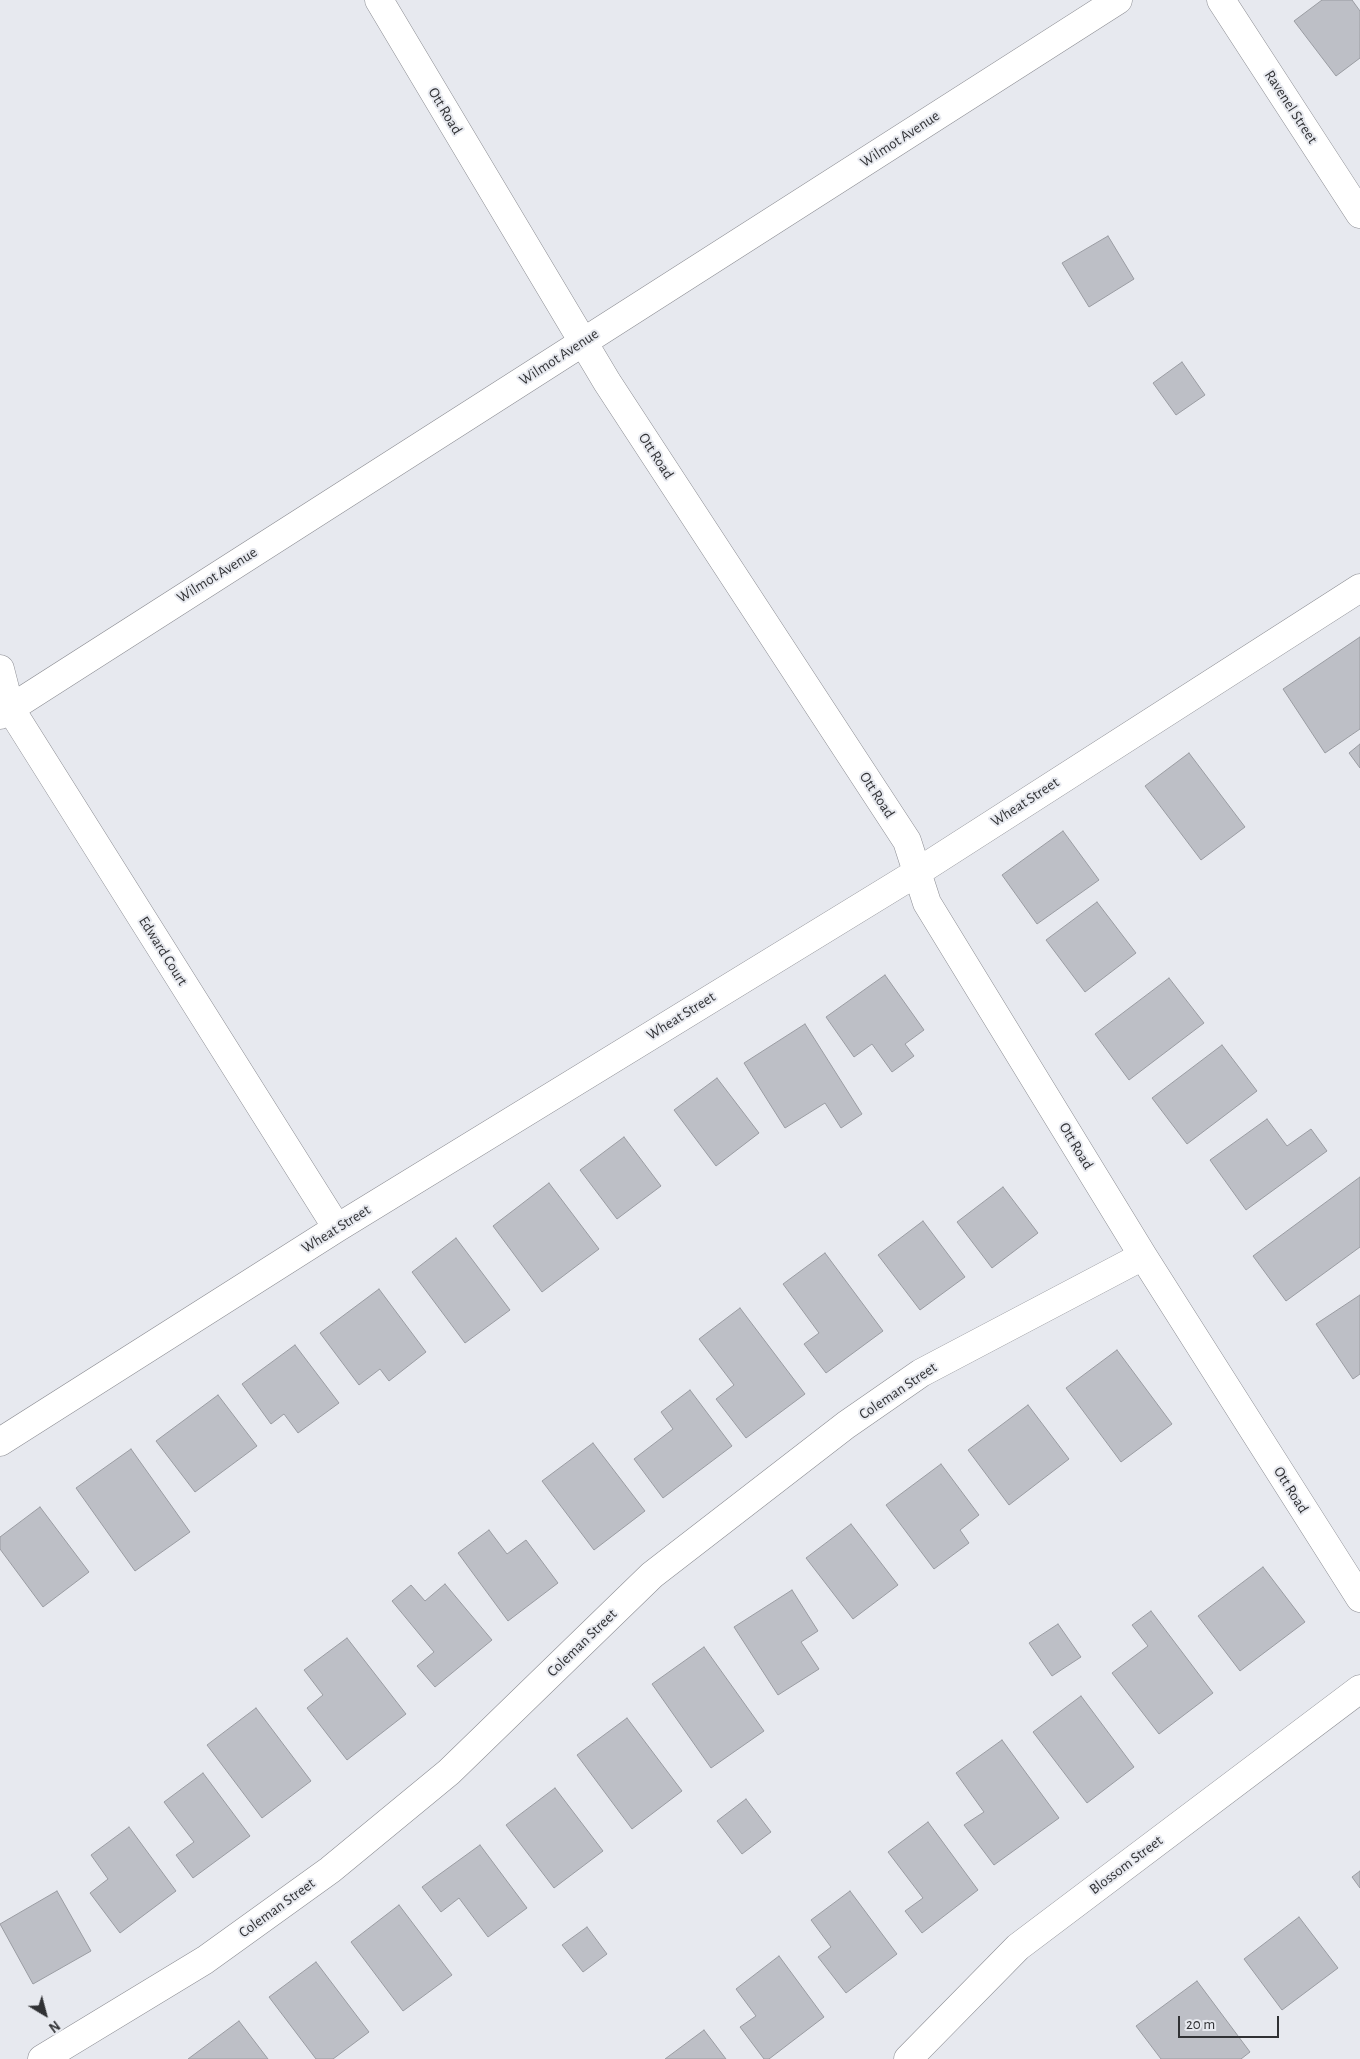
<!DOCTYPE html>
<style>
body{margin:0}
#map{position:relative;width:1360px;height:2059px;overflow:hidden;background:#e7e9ef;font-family:"Alegreya Sans",sans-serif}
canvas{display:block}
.north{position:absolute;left:20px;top:1989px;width:50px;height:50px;-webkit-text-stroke:4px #e7e9ef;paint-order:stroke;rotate:143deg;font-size:14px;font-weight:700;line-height:20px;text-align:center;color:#303134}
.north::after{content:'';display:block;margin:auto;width:18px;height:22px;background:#303134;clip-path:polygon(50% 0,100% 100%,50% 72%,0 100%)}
.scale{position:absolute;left:1178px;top:2016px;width:101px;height:22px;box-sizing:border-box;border:2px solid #303134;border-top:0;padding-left:6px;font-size:15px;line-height:18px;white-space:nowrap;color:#303134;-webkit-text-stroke:4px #e7e9ef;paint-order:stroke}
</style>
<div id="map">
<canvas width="1360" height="2059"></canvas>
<div class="north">N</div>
<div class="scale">20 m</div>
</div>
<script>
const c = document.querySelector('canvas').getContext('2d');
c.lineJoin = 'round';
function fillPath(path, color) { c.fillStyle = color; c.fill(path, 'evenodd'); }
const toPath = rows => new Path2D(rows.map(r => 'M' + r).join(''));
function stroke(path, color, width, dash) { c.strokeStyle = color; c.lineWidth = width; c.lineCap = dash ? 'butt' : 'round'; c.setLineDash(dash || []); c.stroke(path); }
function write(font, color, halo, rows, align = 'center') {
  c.font = font + ' "Alegreya Sans",sans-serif'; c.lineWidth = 4; c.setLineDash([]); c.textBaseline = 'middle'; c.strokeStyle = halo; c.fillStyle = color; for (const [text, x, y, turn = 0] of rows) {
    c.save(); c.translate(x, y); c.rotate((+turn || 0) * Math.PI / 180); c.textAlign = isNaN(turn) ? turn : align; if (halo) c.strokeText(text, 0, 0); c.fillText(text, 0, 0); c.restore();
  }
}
const building = toPath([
 [1322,0,1352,0,1360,11,1360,58,1336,76,1294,21,1322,0],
 [1108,236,1134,279,1089,307,1062,263,1108,236],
 [1182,362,1205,395,1176,415,1153,383,1182,362],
 [1360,637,1360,729,1325,753,1283,689,1360,637],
 [1360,744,1360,768,1349,753,1360,744],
 [1189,753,1245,827,1201,860,1145,786,1189,753],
 [1063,831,1099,880,1037,924,1002,875,1063,831],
 [1097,902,1136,953,1085,992,1046,940,1097,902],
 [885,975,924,1030,905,1044,914,1056,892,1072,872,1044,854,1057,826,1017,885,975],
 [1169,978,1204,1023,1129,1080,1095,1034,1169,978],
 [805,1024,862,1114,841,1128,825,1103,785,1128,744,1063,805,1024],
 [1222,1045,1257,1091,1187,1144,1152,1098,1222,1045],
 [717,1078,759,1133,716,1166,674,1110,717,1078],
 [1267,1119,1287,1146,1311,1129,1327,1151,1246,1210,1210,1160,1267,1119],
 [624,1137,661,1186,617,1219,580,1170,624,1137],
 [1360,1177,1360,1247,1286,1301,1253,1256,1360,1177],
 [549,1183,599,1249,542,1292,493,1226,549,1183],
 [1003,1187,1038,1233,992,1268,957,1222,1003,1187],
 [923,1221,965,1277,920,1310,878,1255,923,1221],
 [456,1238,510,1310,465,1343,412,1272,456,1238],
 [825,1253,883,1331,826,1373,804,1344,819,1333,783,1284,825,1253],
 [379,1289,426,1352,389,1381,380,1369,359,1385,320,1333,379,1289],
 [1360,1295,1360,1374,1353,1379,1316,1324,1360,1295],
 [740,1308,805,1394,746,1438,716,1399,734,1385,699,1339,740,1308],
 [295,1345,339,1403,298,1433,284,1414,271,1424,242,1384,295,1345],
 [1117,1350,1172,1424,1121,1462,1066,1388,1117,1350],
 [690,1390,732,1446,663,1498,634,1459,673,1429,661,1412,690,1390],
 [218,1395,257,1446,195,1492,156,1441,218,1395],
 [1028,1405,1069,1459,1009,1505,968,1450,1028,1405],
 [593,1443,645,1511,594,1550,542,1481,593,1443],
 [131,1449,190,1532,135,1571,76,1488,131,1449],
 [941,1464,979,1515,960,1530,969,1543,934,1569,886,1505,941,1464],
 [40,1507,89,1572,43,1607,0,1549,0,1537,40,1507],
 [851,1524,898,1585,853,1619,806,1558,851,1524],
 [489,1530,507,1554,526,1540,558,1583,508,1621,458,1553,489,1530],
 [1263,1567,1305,1622,1240,1671,1198,1616,1263,1567],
 [445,1584,492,1640,435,1687,417,1666,434,1652,392,1601,411,1585,425,1601,445,1584],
 [792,1590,818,1631,801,1642,819,1669,778,1695,734,1627,792,1590],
 [1151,1611,1213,1693,1159,1734,1112,1673,1148,1646,1132,1625,1151,1611],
 [1058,1624,1081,1657,1052,1676,1029,1643,1058,1624],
 [347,1638,406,1714,347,1760,307,1708,323,1695,304,1670,347,1638],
 [704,1647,764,1731,711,1768,652,1684,704,1647],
 [1081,1696,1134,1767,1087,1803,1033,1732,1081,1696],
 [256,1708,311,1781,262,1818,207,1745,256,1708],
 [627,1718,682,1791,632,1829,577,1755,627,1718],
 [1002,1740,1059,1818,994,1865,964,1825,984,1812,956,1773,1002,1740],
 [203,1773,250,1836,193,1878,176,1855,194,1842,164,1802,203,1773],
 [555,1788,603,1851,554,1888,506,1825,555,1788],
 [746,1799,771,1832,742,1854,717,1821,746,1799],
 [928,1822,978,1890,922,1933,905,1911,923,1898,888,1852,928,1822],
 [129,1827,176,1891,120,1933,90,1893,108,1879,91,1855,129,1827],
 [480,1845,527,1908,488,1937,459,1898,441,1912,422,1887,480,1845],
 [1360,1871,1360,1888,1352,1877,1360,1871],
 [57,1891,91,1951,33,1984,0,1924,57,1891],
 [850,1891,897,1954,846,1993,818,1957,831,1947,811,1920,850,1891],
 [399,1905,452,1975,403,2011,351,1942,399,1905],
 [1299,1917,1338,1968,1282,2010,1244,1959,1299,1917],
 [587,1927,607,1954,583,1972,562,1945,587,1927],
 [779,1956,824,2017,769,2059,764,2059,740,2027,756,2016,736,1989,779,1956],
 [316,1962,369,2032,333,2059,316,2059,269,1997,316,1962],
 [1197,1981,1250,2052,1241,2059,1161,2059,1136,2026,1197,1981],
 [239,2021,268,2059,188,2059,239,2021],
 [704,2030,726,2059,665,2059,704,2030]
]);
fillPath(building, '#bdbfc6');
stroke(building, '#9a9ca2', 1);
const minor = toPath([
 [379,0,607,382,907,841,927,903,1143,1256,1360,1598],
 [1221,0,1360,214],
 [0,669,10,708,337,1228],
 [0,715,1118,0],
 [0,1442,337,1228,916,873,1360,588],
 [42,2059,205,1960,330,1870,449,1772,652,1575,846,1425,921,1373,1143,1256],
 [908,2059,1018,1947,1360,1689]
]);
stroke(minor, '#8b8c92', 29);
stroke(minor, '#fff', 28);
write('15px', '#303134', '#e7e9ef', [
 ["Ravenel Street",1291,107,57],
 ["Ott Road",445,111,59],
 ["Wilmot Avenue",900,139,-33],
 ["Wilmot Avenue",559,357,-33],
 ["Ott Road",656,456,57],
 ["Wilmot Avenue",217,575,-32],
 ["Ott Road",877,795,57],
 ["Wheat Street",1025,802,-33],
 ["Edward Court",163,951,58],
 ["Wheat Street",681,1016,-32],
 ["Ott Road",1076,1146,59],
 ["Wheat Street",336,1229,-32],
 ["Coleman Street",898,1391,-34],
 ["Ott Road",1291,1490,58],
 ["Coleman Street",582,1643,-44],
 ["Blossom Street",1126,1865,-37],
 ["Coleman Street",277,1908,-36]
]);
</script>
